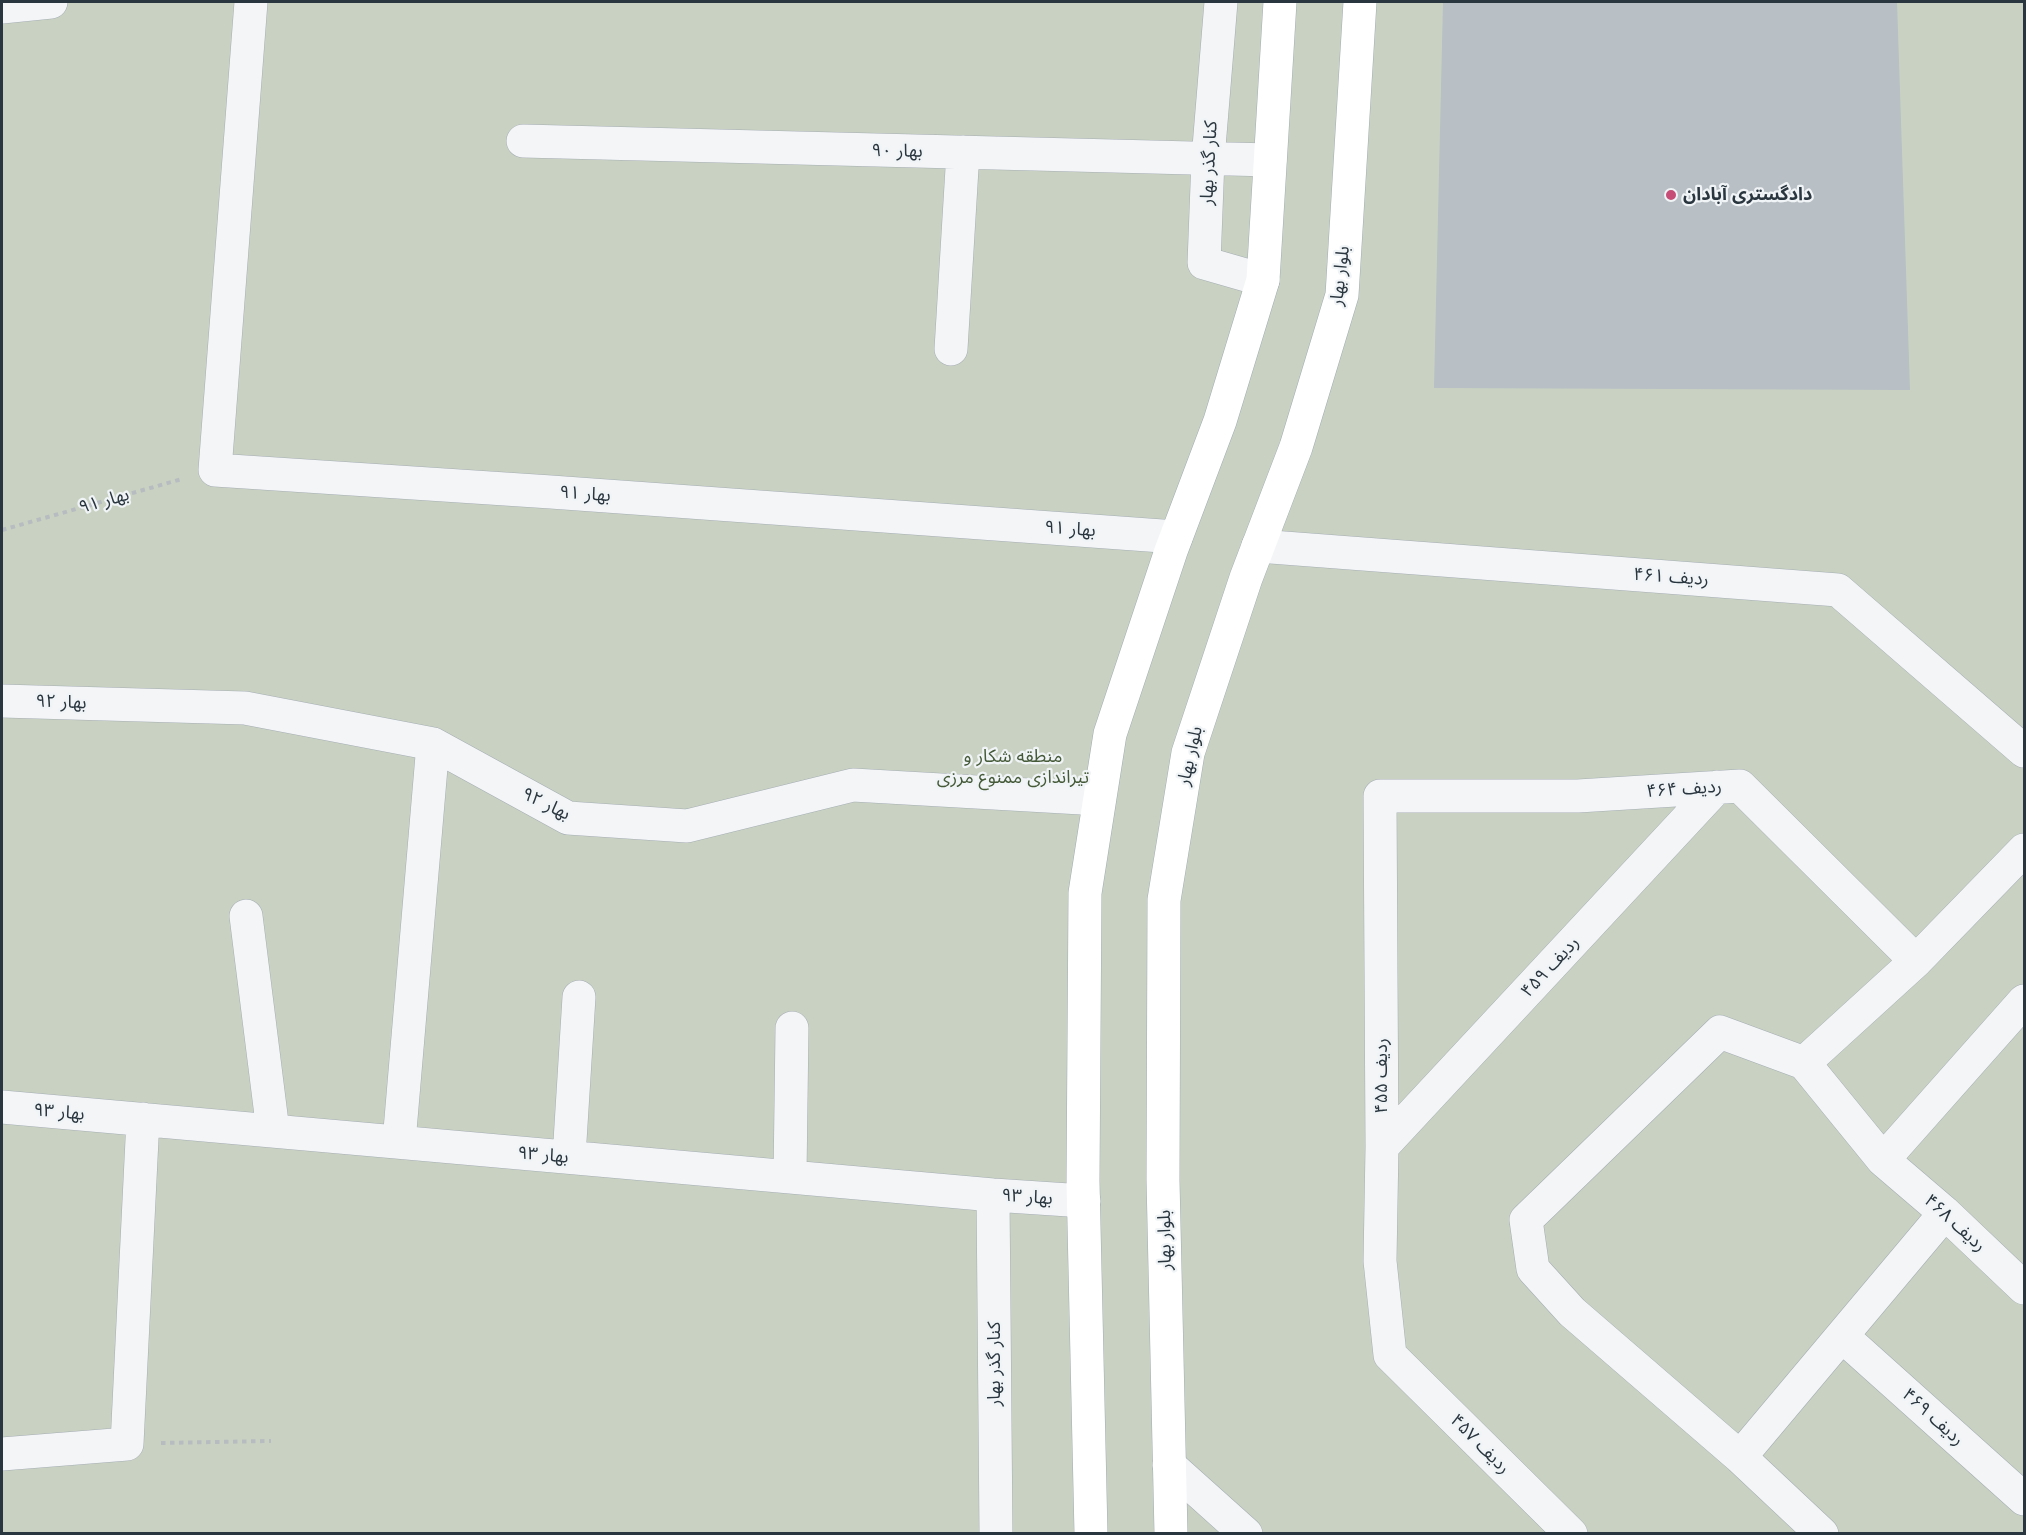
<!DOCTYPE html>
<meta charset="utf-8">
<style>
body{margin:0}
#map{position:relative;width:2026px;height:1535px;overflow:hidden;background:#e1e5e9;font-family:Quicksand,sans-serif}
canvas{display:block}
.frame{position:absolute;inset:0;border:3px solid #2a363f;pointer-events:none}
</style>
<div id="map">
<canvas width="2026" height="1535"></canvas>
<div class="frame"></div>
</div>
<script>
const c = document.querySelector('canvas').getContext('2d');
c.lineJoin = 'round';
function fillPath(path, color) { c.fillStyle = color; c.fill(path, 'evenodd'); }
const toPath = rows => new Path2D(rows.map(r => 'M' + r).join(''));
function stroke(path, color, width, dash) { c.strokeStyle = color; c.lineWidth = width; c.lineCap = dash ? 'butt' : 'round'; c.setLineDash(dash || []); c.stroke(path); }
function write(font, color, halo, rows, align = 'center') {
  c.font = font + ' Quicksand,"Noto Sans Arabic",sans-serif'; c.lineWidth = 4.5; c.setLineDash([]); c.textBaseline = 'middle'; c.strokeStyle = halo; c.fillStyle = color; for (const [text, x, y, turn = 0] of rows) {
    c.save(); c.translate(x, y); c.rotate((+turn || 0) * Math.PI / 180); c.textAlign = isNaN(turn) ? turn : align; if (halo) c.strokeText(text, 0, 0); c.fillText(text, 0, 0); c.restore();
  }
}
fillPath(toPath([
 [2,2,2024,2,2024,1533,2,1533]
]), '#c9d2c2');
fillPath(toPath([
 [1443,2,1897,2,1910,390,1434,388]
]), '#b8bfc5');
const minor = toPath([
 [251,2,215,470,551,492,1176,537],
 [1221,2,1208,159,1204,263,1263,280],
 [2,7,51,2],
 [523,141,1270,160],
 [951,349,963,152],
 [1258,546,1838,590,2024,751],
 [2,701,245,708,433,744,568,818,687,826,853,785,1099,799],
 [246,916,273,1131],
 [1804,1063,1916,961,2024,850],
 [2,1107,993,1195,1084,1201],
 [399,1142,433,744],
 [1382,1147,1717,787],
 [569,1157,579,997],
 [1883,1160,2024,1001],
 [790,1177,792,1028],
 [993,1195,996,1534],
 [1842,1336,2024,1499],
 [2,1454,127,1444,143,1119],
 [1740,1457,1945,1213],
 [1169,1465,1246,1534],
 [1571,1534,1390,1355,1380,1261,1382,1147,1380,796,1578,796,1740,786,1916,961],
 [1822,1534,1740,1457,1572,1312,1533,1269,1526,1220,1720,1032,1804,1063,1883,1160,1945,1213,2024,1288]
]);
const major = toPath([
 [1091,1534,1083,1181,1085,893,1110,734,1171,551,1220,421,1263,280,1280,2],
 [1171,1534,1163,1180,1164,900,1188,753,1246,578,1296,447,1342,295,1360,2]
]);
stroke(minor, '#a6adb3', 34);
stroke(major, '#a1acb4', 34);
stroke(toPath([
 [2,530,182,479],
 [161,1443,271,1441]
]), '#b7bcc0', 4, [4.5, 4.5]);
stroke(minor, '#f3f5f7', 33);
stroke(major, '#fff', 33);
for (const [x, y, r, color] of [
 [1671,195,6,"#c64d76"]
]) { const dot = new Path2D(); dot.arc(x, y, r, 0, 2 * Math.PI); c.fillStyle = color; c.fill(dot); stroke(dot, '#f0f4f6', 2); }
write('18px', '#2a363f', '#f0f4f6', [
 ["بهار ۹۰",897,151,1],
 ["کنار گذر بهار",1209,163,-87],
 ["بلوار بهار",1340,276,-83],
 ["بهار ۹۱",585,494,4],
 ["بهار ۹۱",104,501,-16],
 ["بهار ۹۱",1070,529,4],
 ["ردیف ۴۶۱",1671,577,4],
 ["بهار ۹۲",61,702,2],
 ["بلوار بهار",1190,756,-77],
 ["ردیف ۴۶۴",1684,789,-4],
 ["بهار ۹۲",546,804,26],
 ["ردیف ۴۵۹",1550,967,-47],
 ["ردیف ۴۵۵",1382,1076,-90],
 ["بهار ۹۳",59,1112,5],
 ["بهار ۹۳",543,1155,5],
 ["بهار ۹۳",1027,1197,4],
 ["ردیف ۴۶۸",1955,1223,42],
 ["بلوار بهار",1165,1240,-91],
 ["کنار گذر بهار",995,1364,-90],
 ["ردیف ۴۶۹",1933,1417,42],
 ["ردیف ۴۵۷",1480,1444,45]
]);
write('bold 18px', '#2a363f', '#f0f4f6', [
 ["دادگستری آبادان",1683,195]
], 'left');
write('18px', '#455a38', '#f0f4f6', [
 ["منطقه شکار و",1013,757],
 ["تیراندازی ممنوع مرزی",1013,778]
]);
</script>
